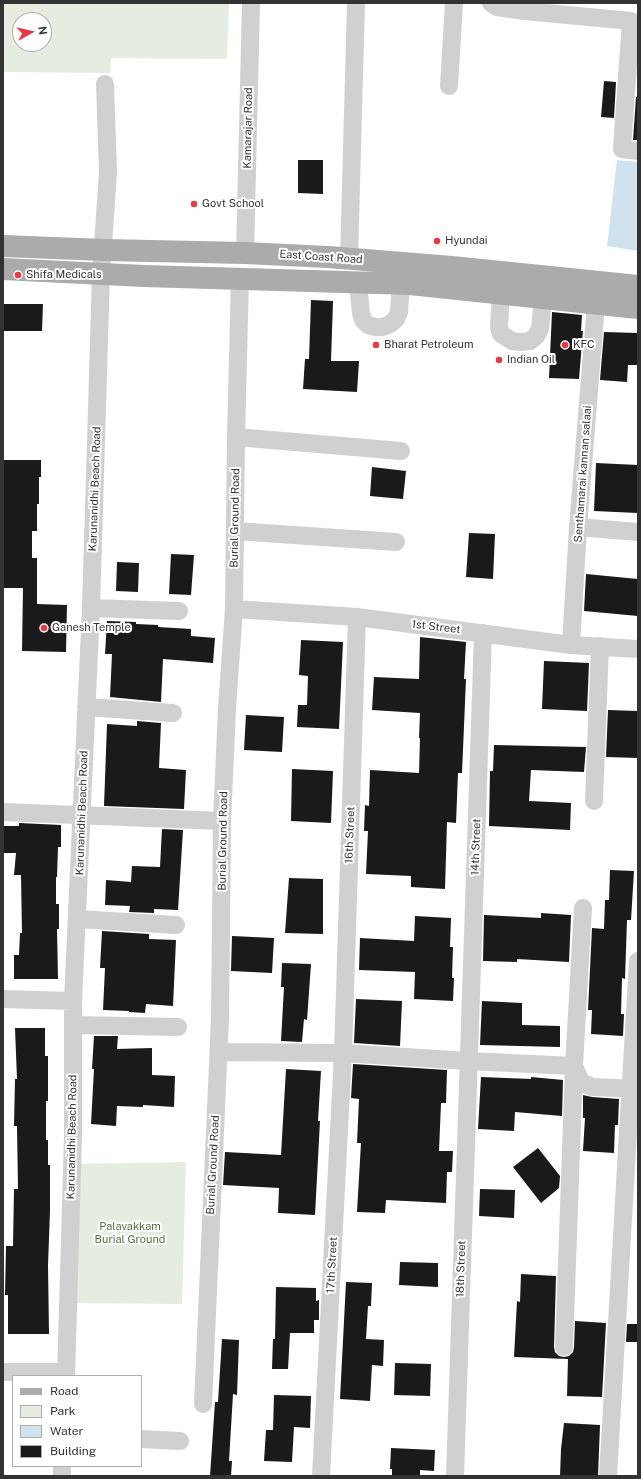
<!DOCTYPE html>
<style>
body{margin:0}
#map{position:relative;width:641px;height:1479px;overflow:hidden;background:#fff;font-family:"Public Sans",sans-serif}
canvas{display:block}
.frame{position:absolute;inset:0;border:4px solid #333;pointer-events:none}
.legend{position:absolute;left:12px;top:1375px;width:130px;height:92px;box-sizing:border-box;background:#fff;border:1px solid #adadad;margin:0;padding:5px 7px;list-style:none;font-size:12px;color:#333}
.legend li{display:flex;align-items:center;gap:8px;height:20px}
.legend b{width:20px;border:1px solid #adadad}
.north{position:absolute;left:12px;top:12px;width:40px;height:40px;box-sizing:border-box;background:#fff;border:1px solid #adadad;border-radius:50%;rotate:82deg;font-size:11px;font-weight:700;line-height:16px;text-align:center;color:#333}
.north::after{content:'';display:block;margin:auto;width:14px;height:18px;background:#e63946;clip-path:polygon(50% 0,100% 100%,50% 72%,0 100%)}
</style>
<div id="map">
<canvas width="641" height="1479"></canvas>
<div class="frame"></div>
<ul class="legend">
<li><b style="height:5px;background:#ababab"></b>Road</li>
<li><b style="height:11px;background:#e6ecdf"></b>Park</li>
<li><b style="height:11px;background:#cfe2ee"></b>Water</li>
<li><b style="height:11px;background:#1a1a1a"></b>Building</li>
</ul>
<div class="north">N</div>
</div>
<script>
const c = document.querySelector('canvas').getContext('2d');
c.lineJoin = 'round';
function fillPath(path, color) { c.fillStyle = color; c.fill(path, 'evenodd'); }
const toPath = rows => new Path2D(rows.map(r => 'M' + r).join(''));
function stroke(path, color, width, dash) { c.strokeStyle = color; c.lineWidth = width; c.lineCap = dash ? 'butt' : 'round'; c.setLineDash(dash || []); c.stroke(path); }
function write(font, color, halo, rows, align = 'center') {
  c.font = font + ' "Public Sans",sans-serif'; c.lineWidth = 4; c.setLineDash([]); c.textBaseline = 'middle'; c.strokeStyle = halo; c.fillStyle = color; for (const [text, x, y, turn = 0] of rows) {
    c.save(); c.translate(x, y); c.rotate((+turn || 0) * Math.PI / 180); c.textAlign = isNaN(turn) ? turn : align; if (halo) c.strokeText(text, 0, 0); c.fillText(text, 0, 0); c.restore();
  }
}
fillPath(toPath([
 [3,3,229,3,227,59,111,58,110,73,3,72],
 [20,20,44,20,44,44,20,44],
 [186,1162,182,1304,76,1303,78,1164]
]), '#e6ecdf');
fillPath(toPath([
 [617,160,638,162,638,251,607,246]
]), '#cfe2ee');
fillPath(toPath([
 [604,81,616,82,614,118,601,117],
 [636,97,638,97,638,140,633,140],
 [298,160,323,160,323,194,298,193],
 [311,300,333,301,331,361,359,361,357,392,303,389,305,359,309,359],
 [3,304,43,304,42,331,3,331],
 [552,312,582,315,581,331,583,331,579,379,549,378],
 [604,332,638,333,638,365,628,365,627,382,600,380],
 [3,460,41,460,41,477,39,477,39,504,37,504,37,531,32,531,32,558,37,558,37,604,67,605,66,652,22,651,23,588,3,588],
 [596,463,638,465,638,513,594,511],
 [372,467,406,471,403,499,370,496],
 [469,533,495,534,493,579,466,577],
 [171,554,194,555,191,595,169,594],
 [117,562,139,563,138,592,116,591],
 [586,574,638,579,638,616,584,611],
 [107,621,136,622,136,624,158,625,158,627,191,629,191,636,215,638,213,663,163,659,161,702,110,697,112,654,105,654],
 [420,637,466,642,464,679,466,679,462,773,458,773,456,823,447,822,445,889,411,887,411,876,366,874,368,831,364,831,365,805,369,806,370,770,419,773,420,738,419,738,420,713,372,710,374,677,419,679],
 [301,640,343,642,339,729,297,727,298,705,307,705,308,676,299,675],
 [544,661,589,663,587,711,542,709],
 [608,710,638,711,638,758,606,757],
 [246,715,284,717,282,752,244,750],
 [137,721,161,723,159,768,186,770,184,809,104,806,107,724,137,726],
 [494,745,586,747,584,772,531,770,529,801,571,803,570,830,489,826,490,771,493,771],
 [292,769,333,771,331,823,291,821],
 [19,823,61,825,61,847,58,847,57,877,56,877,56,904,59,904,59,929,57,929,58,979,14,979,14,955,19,955,20,933,22,933,21,875,14,875,16,853,3,853,3,826,19,826],
 [162,829,183,830,178,910,154,909,154,913,129,912,130,906,105,905,106,880,131,882,132,866,160,867],
 [610,870,634,871,631,920,627,920,625,979,622,978,621,1014,624,1014,623,1036,591,1034,592,1010,588,1010,592,928,604,929,605,900,609,900],
 [289,878,323,879,323,934,285,933],
 [541,913,571,915,569,962,517,959,517,962,483,961,484,915,541,918],
 [415,916,451,918,450,947,453,947,452,978,454,978,453,1001,414,999,415,972,359,970,360,938,414,941],
 [102,931,149,934,149,939,176,940,173,1006,146,1004,145,1013,129,1012,129,1011,103,1010,105,968,100,968],
 [232,936,274,938,272,973,231,971],
 [282,963,311,964,307,1020,304,1019,302,1042,281,1041,284,987,281,987],
 [356,999,402,1001,400,1046,354,1043],
 [482,1001,522,1003,522,1025,560,1026,560,1047,480,1045],
 [15,1028,45,1028,45,1056,48,1056,48,1101,46,1101,46,1140,48,1140,48,1165,50,1165,50,1211,48,1265,49,1334,8,1334,8,1295,5,1295,6,1246,13,1246,14,1189,18,1189,17,1126,14,1126,15,1079,17,1079],
 [94,1036,118,1036,117,1049,152,1048,152,1075,175,1076,174,1107,143,1105,143,1107,117,1106,116,1126,91,1124,94,1069,92,1069],
 [353,1064,447,1070,446,1103,441,1103,439,1151,453,1151,452,1172,447,1172,446,1203,386,1200,385,1213,357,1212,361,1143,357,1143,359,1099,351,1098],
 [286,1069,321,1071,318,1121,320,1121,315,1215,278,1213,279,1188,223,1185,225,1152,281,1155],
 [481,1077,531,1079,531,1077,563,1080,562,1116,515,1112,514,1131,478,1129],
 [583,1095,592,1097,619,1099,618,1125,615,1125,614,1153,583,1151,585,1118,583,1118],
 [538,1148,560,1176,559,1188,541,1203,513,1167],
 [480,1189,515,1190,514,1218,479,1216],
 [400,1262,438,1263,438,1287,399,1285],
 [521,1274,556,1276,554,1347,555,1352,559,1356,564,1357,569,1356,573,1352,574,1347,575,1321,606,1323,602,1397,567,1396,568,1359,514,1357,517,1301,520,1302],
 [346,1282,372,1283,371,1306,368,1306,366,1339,384,1340,383,1366,372,1365,370,1401,340,1399],
 [276,1287,316,1288,316,1301,319,1300,319,1320,314,1320,314,1333,290,1333,288,1369,272,1369,273,1339,275,1339],
 [627,1324,638,1324,638,1342,626,1342],
 [222,1339,239,1340,237,1395,233,1394,229,1461,232,1461,231,1476,210,1476,215,1402,218,1402],
 [395,1363,431,1364,430,1396,394,1395],
 [274,1395,311,1396,310,1428,294,1427,292,1462,264,1461,266,1430,273,1430],
 [564,1423,600,1425,598,1476,560,1476,561,1449],
 [391,1448,435,1450,434,1471,420,1470,420,1476,392,1476,392,1469,390,1469]
]), '#1a1a1a');
stroke(toPath([
 [491,3,497,7,525,11,631,21,622,149,638,151],
 [449,86,454,3],
 [245,253,251,3],
 [349,259,356,3],
 [358,282,361,313,363,320,368,325,375,327,383,327,390,324,396,319,399,312,401,284],
 [501,294,499,327,501,334,512,341,521,342,530,341,536,336,540,329,543,298],
 [236,437,401,451],
 [578,527,638,532],
 [235,531,396,542],
 [91,608,179,611],
 [234,609,357,617,571,645,638,649],
 [571,645,578,527,596,304],
 [86,707,173,713],
 [594,801,600,646],
 [3,812,222,821],
 [78,919,176,925],
 [3,999,73,1001],
 [74,1025,178,1027],
 [219,1052,343,1053,468,1061,574,1066,581,1082,592,1087,638,1089],
 [564,1347,574,1066,583,908],
 [3,1372,66,1372],
 [66,1376,73,1137,73,1001,91,608,101,274,108,172,105,84],
 [203,1404,220,1018,222,821,227,708,234,609,236,437,240,279],
 [141,1439,180,1441],
 [62,1476,62,1466],
 [321,1476,343,1053,357,617],
 [455,1476,483,633],
 [608,1476,638,961]
]), '#d0d0d0', 18);
stroke(toPath([
 [3,246,104,250,245,253,328,257,452,267,638,286],
 [3,269,144,276,410,284,638,308]
]), '#ababab', 22);
for (const [x, y, r, color] of [
 [194,204,4,"#e63946"],
 [437,241,4,"#e63946"],
 [18,275,4,"#e63946"],
 [376,345,4,"#e63946"],
 [565,345,4,"#e63946"],
 [499,360,4,"#e63946"],
 [44,628,4,"#e63946"]
]) { const dot = new Path2D(); dot.arc(x, y, r, 0, 2 * Math.PI); c.fillStyle = color; c.fill(dot); stroke(dot, '#fff', 1.5); }
write('11px', '#333', '#fff', [
 ["Kamarajar Road",248,128,-89],
 ["East Coast Road",321,257,4],
 ["Senthamarai kannan salaai",583,474,-86],
 ["Karunanidhi Beach Road",95,489,-88],
 ["Burial Ground Road",235,518,-89],
 ["1st Street",436,627,7],
 ["Karunanidhi Beach Road",82,813,-88],
 ["16th Street",350,835,-88],
 ["Burial Ground Road",223,841,-89],
 ["14th Street",476,847,-88],
 ["Karunanidhi Beach Road",72,1137,-89],
 ["Burial Ground Road",213,1165,-87],
 ["17th Street",332,1265,-87],
 ["18th Street",461,1269,-88]
]);
write('11px', '#333', '#fff', [
 ["Govt School",202,204],
 ["Hyundai",445,241],
 ["Shifa Medicals",26,275],
 ["Bharat Petroleum",384,345],
 ["KFC",573,345],
 ["Indian Oil",507,360],
 ["Ganesh Temple",52,628]
], 'left');
write('11px', '#56703f', '#fff', [
 ["Palavakkam",130,1227],
 ["Burial Ground",130,1240]
]);
</script>
